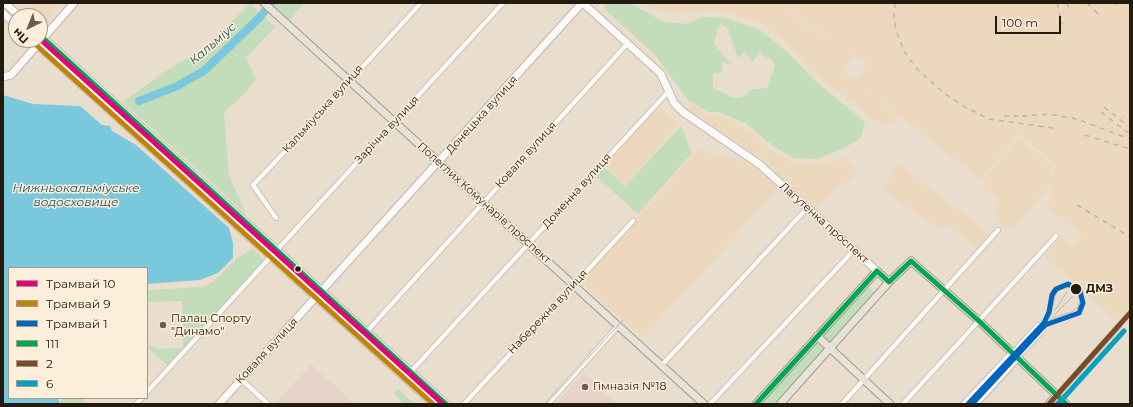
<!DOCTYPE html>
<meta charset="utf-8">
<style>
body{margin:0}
#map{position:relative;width:1133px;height:407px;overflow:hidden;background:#e9ddcd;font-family:Montserrat,sans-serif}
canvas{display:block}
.frame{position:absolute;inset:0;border:4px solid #231b0f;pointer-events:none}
.legend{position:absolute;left:8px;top:267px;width:140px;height:132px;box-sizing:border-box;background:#fbeedb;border:1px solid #a59a89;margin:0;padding:5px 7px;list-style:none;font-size:12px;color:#231b0f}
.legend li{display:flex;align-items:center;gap:8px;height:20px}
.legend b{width:20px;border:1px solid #a59a89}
.north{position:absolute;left:8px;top:8px;width:40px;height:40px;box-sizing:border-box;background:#fbeedb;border:1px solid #a59a89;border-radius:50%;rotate:223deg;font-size:11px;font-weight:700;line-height:16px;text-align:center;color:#231b0f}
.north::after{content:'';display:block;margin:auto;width:14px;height:18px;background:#685f52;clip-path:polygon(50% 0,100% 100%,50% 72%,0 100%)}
.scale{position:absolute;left:995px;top:16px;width:66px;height:18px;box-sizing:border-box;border:2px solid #231b0f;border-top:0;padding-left:5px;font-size:12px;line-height:14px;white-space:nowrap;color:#231b0f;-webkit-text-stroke:3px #fbeedb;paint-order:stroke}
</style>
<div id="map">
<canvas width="1133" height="407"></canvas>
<div class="frame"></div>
<ul class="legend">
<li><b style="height:5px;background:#e5007d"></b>Трамвай 10</li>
<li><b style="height:5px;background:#c28304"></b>Трамвай 9</li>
<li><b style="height:5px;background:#0065bd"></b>Трамвай 1</li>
<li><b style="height:5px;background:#00a651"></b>111</li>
<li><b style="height:5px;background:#7a4b2a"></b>2</li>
<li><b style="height:5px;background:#02a2c4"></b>6</li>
</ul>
<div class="north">Пн</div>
<div class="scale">100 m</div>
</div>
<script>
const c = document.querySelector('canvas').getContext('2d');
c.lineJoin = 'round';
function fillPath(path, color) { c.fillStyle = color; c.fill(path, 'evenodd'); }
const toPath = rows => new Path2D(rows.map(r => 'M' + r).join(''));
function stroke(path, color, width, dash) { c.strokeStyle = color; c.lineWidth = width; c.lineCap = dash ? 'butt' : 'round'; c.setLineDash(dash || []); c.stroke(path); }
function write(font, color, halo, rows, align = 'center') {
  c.font = font + ' Montserrat,sans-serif'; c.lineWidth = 3; c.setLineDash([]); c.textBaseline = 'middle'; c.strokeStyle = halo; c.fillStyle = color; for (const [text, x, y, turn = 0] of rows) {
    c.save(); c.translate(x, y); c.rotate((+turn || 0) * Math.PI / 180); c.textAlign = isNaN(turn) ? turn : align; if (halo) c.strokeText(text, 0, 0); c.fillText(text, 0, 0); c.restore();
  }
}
fillPath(toPath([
 [26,3,63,3,47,21],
 [642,3,783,3,805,24,838,44,803,20,785,3,1130,3,1130,309,1118,322,1044,257,1061,237,1072,246,1082,233,1046,207,1054,195,1050,192,1049,180,1048,188,1011,232,1000,223,994,212,999,201,980,185,1019,137,1051,166,1050,177,1054,171,1055,164,1019,133,981,180,856,82,898,118,886,126,873,119,808,68,787,43,768,28,753,20,709,9,679,14,659,11],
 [854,54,868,63,854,81,842,70],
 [692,104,707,114,728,118,752,133,764,145,794,164,834,162,842,157,857,172,846,183,839,184,816,210,766,161,688,109],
 [659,106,680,124,625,185,604,166],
 [698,150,747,162,778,189,643,338,580,281],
 [898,163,938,194,990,235,977,249,946,224,940,229,882,190]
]), '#ecd8bc');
fillPath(toPath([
 [311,364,355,404,277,404,276,403],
 [584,373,617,404,559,404,556,402]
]), '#e7d3ca');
fillPath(toPath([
 [250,3,275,27,246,58,256,79,248,90,224,113,229,175,246,214,123,102,164,72,211,43],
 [271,3,304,3,289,20],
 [606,3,630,3,664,22,687,24,702,17,725,18,760,30,790,54,813,79,865,122,861,138,844,148,817,159,794,158,773,146,747,124,719,112,708,112,689,101,656,56,608,12,604,7],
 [720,23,728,28,738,58,744,52,753,62,760,51,765,57,771,58,775,66,767,88,753,89,741,98,732,97,713,88,713,74,723,72,721,61,731,65,714,43],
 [681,126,692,153,638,214,596,176,604,167,625,186],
 [253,249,265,261,169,366,147,347,147,344,157,349,183,348,182,301,147,302,147,290,203,287,213,282,236,259],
 [867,286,876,294,830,344,821,336],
 [816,340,826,349,776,404,758,404],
 '1075 378a5 5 0 1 1 10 0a5 5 0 1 1-10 0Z',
 [398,389,414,404,404,404,394,394],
 [60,398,84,398,85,404,61,404]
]), '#c3dcb9');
fillPath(toPath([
 [3,95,33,104,80,106,102,125,110,126,112,131,136,145,229,228,233,243,233,258,218,273,200,280,147,284,147,268,9,268,9,398,58,398,60,404,3,404]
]), '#7ac8dc');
stroke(toPath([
 [139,101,175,87,204,71,261,16,271,3]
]), '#7ac8dc', 8);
const street = toPath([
 [276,218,253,185,292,144,421,3],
 [361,338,627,44],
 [1012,354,1038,325,1043,330,1017,358],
 [662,365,808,207],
 [405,378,668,92],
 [241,379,268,404],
 [147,392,503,3],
 [1057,395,1119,326],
 [136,404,142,398],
 [464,404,633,221],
 [548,404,618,326],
 [710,404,854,250],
 [842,404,998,230],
 [903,404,1056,236]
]);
const secondary = toPath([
 [5,3,19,16],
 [583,3,661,74,674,103,683,112,759,164,877,271],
 [3,13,16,25],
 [40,35,446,404],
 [32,40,434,404],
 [3,77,11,75,74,3],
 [219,404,582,3],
 [965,404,1012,354],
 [975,404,1017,358]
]);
const primary = toPath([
 [264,3,704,404],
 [817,336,890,404],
 [756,404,877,271,889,282,911,261,979,321,1066,404],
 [780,404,889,282],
 [1049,404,1057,395]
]);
stroke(street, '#c0b7aa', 6);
stroke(secondary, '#c0b7aa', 9);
stroke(primary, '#a59c88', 9);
stroke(street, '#fcfaf8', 4.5);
stroke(secondary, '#fcfaf8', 7);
stroke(primary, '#e7e3da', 7);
stroke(toPath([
 [1055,310,1067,292],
 [1053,316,1073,296],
 [1044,323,1051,315,1055,296,1058,291,1068,287,1076,291,1080,300,1078,307,1072,312,1053,318,1045,325],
 [546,404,623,320]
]), '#b9b5b1', 1);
stroke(toPath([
 [895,3,894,17,896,30,904,51,918,70,944,93,965,107,989,119,1053,128],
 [1057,3,1062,24],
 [1066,3,1071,10],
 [1087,3,1100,16],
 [1114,3,1116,5],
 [1104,107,1128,126],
 [1101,112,1130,134],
 [1004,116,1027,116],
 [1022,116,1049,114,1077,119,1130,139],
 [1085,135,1130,149],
 [1077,205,1130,237]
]), '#b9b5b1', 1.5, [5, 5]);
stroke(toPath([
 [40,35,446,404],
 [756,404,877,271,889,282,911,261,979,321,1066,404]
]), '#00a651', 5);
stroke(toPath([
 [1049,404,1130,313]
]), '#7a4b2a', 5);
stroke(toPath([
 [1058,404,1124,331]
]), '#02a2c4', 5);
stroke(toPath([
 [40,39,443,404]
]), '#e5007d', 5);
stroke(toPath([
 [35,44,433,404]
]), '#c28304', 5);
stroke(toPath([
 [968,404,1044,323,1049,312,1052,295,1056,289,1068,284,1080,291,1083,303,1079,313,1045,325,972,404]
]), '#0065bd', 5);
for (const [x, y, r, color] of [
 [298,269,3.5,"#231b0f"],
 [1076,289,6,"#231b0f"],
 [163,325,4,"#685f52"],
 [585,387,4,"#685f52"]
]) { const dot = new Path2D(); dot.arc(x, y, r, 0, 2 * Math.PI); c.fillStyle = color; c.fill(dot); stroke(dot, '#fbeedb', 1.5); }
write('11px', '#231b0f', '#fbeedb', [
 ["Кальміуська вулиця",323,109,-48],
 ["Донецька вулиця",482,115,-48],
 ["Зарічна вулиця",387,130,-47],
 ["Коваля вулиця",526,155,-48],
 ["Доменна вулиця",577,191,-48],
 ["Полеглих Комунарів проспект",484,203,42],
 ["Лагутенка проспект",824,223,42],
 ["Набережна вулиця",548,312,-47],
 ["Коваля вулиця",267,351,-47]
]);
write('bold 11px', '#231b0f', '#fbeedb', [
 ["ДМЗ",1086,289]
], 'left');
write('11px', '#231b0f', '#fbeedb', [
 ["Палац Спорту",171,319],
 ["\"Динамо\"",171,332],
 ["Гімназія №18",593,387]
], 'left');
write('italic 12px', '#1d4e5d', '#fbeedb', [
 ["Кальміус",213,44,-41],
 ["Нижньокальміуське",76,188],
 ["водосховище",76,202]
]);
</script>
